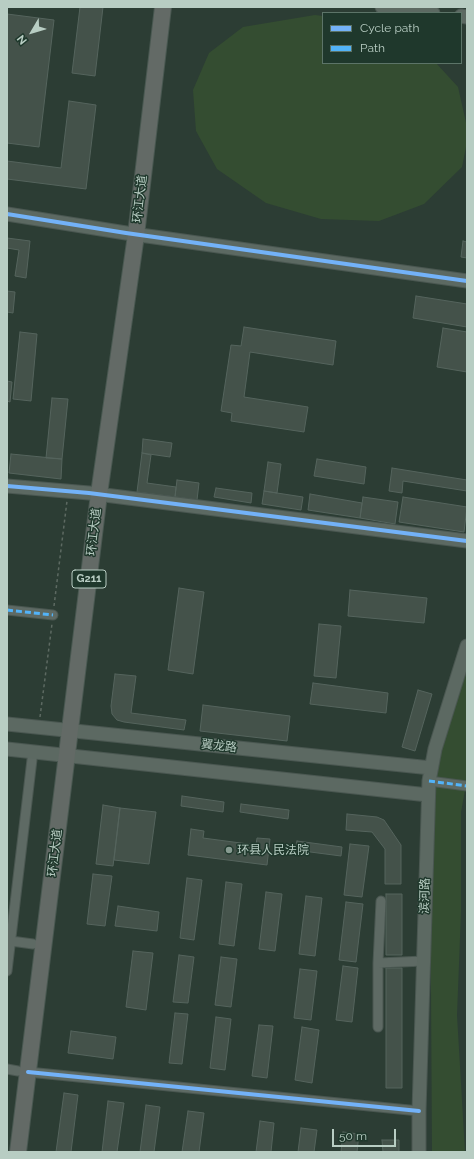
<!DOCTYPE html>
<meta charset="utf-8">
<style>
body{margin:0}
#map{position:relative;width:474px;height:1159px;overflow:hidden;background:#2c3d34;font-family:Raleway,sans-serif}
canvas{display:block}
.frame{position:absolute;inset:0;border:8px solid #b8cdc3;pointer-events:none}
.legend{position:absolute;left:322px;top:12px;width:140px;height:52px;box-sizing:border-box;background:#1f382c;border:1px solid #5c7468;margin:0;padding:5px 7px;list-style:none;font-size:12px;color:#b8cdc3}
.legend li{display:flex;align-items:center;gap:8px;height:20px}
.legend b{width:20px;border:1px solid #5c7468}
.north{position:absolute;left:12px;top:12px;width:40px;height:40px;-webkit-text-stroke:3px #1f382c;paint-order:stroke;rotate:232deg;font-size:11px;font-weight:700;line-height:16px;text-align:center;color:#b8cdc3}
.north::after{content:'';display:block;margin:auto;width:14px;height:18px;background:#b8cdc3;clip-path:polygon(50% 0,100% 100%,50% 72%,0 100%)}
.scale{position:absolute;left:332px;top:1129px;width:64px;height:18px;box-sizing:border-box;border:2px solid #b8cdc3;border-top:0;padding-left:5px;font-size:12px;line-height:14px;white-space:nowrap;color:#b8cdc3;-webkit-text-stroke:3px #1f382c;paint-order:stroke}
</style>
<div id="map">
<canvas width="474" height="1159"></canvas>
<div class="frame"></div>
<ul class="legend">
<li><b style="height:5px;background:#73b2f8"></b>Cycle path</li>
<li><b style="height:5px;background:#52b3f8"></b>Path</li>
</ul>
<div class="north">N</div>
<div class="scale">50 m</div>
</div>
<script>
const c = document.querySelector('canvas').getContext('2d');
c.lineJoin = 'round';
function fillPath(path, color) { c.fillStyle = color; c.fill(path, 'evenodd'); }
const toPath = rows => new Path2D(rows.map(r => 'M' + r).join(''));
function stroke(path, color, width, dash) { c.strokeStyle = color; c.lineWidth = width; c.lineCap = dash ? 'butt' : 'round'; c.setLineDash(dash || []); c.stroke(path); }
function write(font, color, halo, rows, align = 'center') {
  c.font = font + ' Raleway,"Noto Sans SC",sans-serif'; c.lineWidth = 3; c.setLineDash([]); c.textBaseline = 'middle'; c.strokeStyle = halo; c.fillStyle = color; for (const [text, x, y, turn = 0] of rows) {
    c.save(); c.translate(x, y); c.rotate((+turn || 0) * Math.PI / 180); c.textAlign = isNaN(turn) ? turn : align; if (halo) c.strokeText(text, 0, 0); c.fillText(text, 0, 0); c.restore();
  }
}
fillPath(toPath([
 [315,15,323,16,323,63,436,63,458,87,467,127,467,142,462,167,424,204,379,221,321,219,266,203,217,169,196,131,193,90,209,53,243,27],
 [467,666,467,779,461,812,461,912,457,1015,465,1152,432,1152,430,830,439,751]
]), '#344d31');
const building = toPath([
 [80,7,103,7,95,76,72,73,80,7],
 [7,14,54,20,39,147,7,143,7,14],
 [69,101,96,105,86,189,7,179,7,161,61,168,69,101],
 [7,238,30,241,26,278,15,276,19,250,7,248,7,238],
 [463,241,467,242,467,258,461,257,463,241],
 [7,291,15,292,13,313,7,312,7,291],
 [416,296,467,304,467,327,413,318,416,296],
 [244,327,336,341,333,365,250,352,244,397,308,407,304,432,231,421,232,413,221,411,231,345,241,346,244,327],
 [443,328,467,332,467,372,437,367,443,328],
 [20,332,37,334,31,401,13,399,20,332],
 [7,381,12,382,10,402,7,401,7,381],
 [52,398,68,399,62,459,46,458,52,398],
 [143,439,172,443,170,457,142,453,143,439],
 [142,453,151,455,147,483,176,487,175,497,137,492,142,453],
 [11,454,62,459,61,479,9,473,11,454],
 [317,459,366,467,364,484,314,476,317,459],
 [268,462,281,464,277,493,264,491,268,462],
 [392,468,467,480,467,491,403,481,402,493,389,491,392,468],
 [177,480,199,483,197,500,175,497,177,480],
 [216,488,252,493,251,503,214,497,216,488],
 [264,491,303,497,301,510,262,504,264,491],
 [310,494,362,503,360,518,308,510,310,494],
 [363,497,398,502,395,524,360,518,363,497],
 [403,497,467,507,464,532,399,522,403,497],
 [179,588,204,592,193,674,168,670,179,588],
 [350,590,427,598,424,623,348,616,350,590],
 [319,624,341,626,336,678,314,676,319,624],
 [115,674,136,676,131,713,186,720,184,730,124,722,117,720,112,714,111,706,115,674],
 [313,683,388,693,386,713,310,704,313,683],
 [418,690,432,694,415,751,402,747,418,690],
 [203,705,290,716,287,741,200,731,203,705],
 [182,796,224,802,223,812,181,806,182,796],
 [241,804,289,810,288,819,240,812,241,804],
 [103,805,120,808,113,866,96,864,103,805],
 [120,808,156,812,149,864,114,860,120,808],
 [347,814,377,817,384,820,401,845,401,884,385,884,385,849,372,832,346,830,347,814],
 [191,829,204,831,203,838,256,845,257,838,270,839,267,865,188,855,191,829],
 [297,841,342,847,341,856,295,850,297,841],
 [350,844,369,846,362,897,344,895,350,844],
 [93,874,112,876,105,926,87,924,93,874],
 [187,878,202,880,194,940,180,938,187,878],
 [226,882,242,884,234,946,219,944,226,882],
 [266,892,282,894,275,951,259,949,266,892],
 [386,894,402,894,402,955,386,955,386,894],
 [306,896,322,898,315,956,299,954,306,896],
 [346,902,363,904,356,962,339,960,346,902],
 [118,906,159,912,157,931,115,926,118,906],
 [133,951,153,953,146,1010,126,1007,133,951],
 [179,955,194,957,188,1003,173,1002,179,955],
 [221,957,237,959,231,1007,215,1005,221,957],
 [343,966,358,968,352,1022,336,1020,343,966],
 [386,968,402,968,402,1088,386,1088,386,968],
 [300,969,317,971,311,1020,294,1018,300,969],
 [175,1013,188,1014,182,1064,169,1063,175,1013],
 [216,1017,231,1019,225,1070,210,1068,216,1017],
 [259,1025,273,1026,267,1078,252,1076,259,1025],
 [302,1027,319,1030,312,1083,295,1080,302,1027],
 [71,1031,116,1037,113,1059,68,1053,71,1031],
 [64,1093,78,1095,71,1152,56,1152,64,1093],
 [108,1101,124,1103,117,1152,102,1152,108,1101],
 [146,1105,160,1107,154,1152,140,1152,146,1105],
 [188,1111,204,1113,199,1152,182,1152,188,1111],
 [260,1121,274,1123,271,1152,256,1152,260,1121],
 [301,1128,317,1130,314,1152,298,1152,301,1128],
 [343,1132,359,1134,357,1152,341,1152,343,1132],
 [382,1140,399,1140,399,1152,383,1152,382,1140]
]);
fillPath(building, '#44524a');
stroke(building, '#55645d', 1);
const street = toPath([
 [7,610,53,615],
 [429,781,467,786],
 [11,941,33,944],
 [378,963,424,961],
 [7,971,33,751],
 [378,1027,378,963,381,901],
 [7,1069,18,1071],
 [28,1072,419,1111]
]);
const secondary = toPath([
 [382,7,433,13],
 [461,16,467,17],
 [7,214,126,233,467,281],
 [7,486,89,493,467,541],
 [7,724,431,768],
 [7,749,428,795],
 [419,1152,419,1111,429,781,435,749,467,646]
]);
const highway = toPath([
 [18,1152,99,494,136,235,163,7]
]);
stroke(street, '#4a5751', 11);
stroke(secondary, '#4a5751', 15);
stroke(highway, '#495851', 18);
stroke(toPath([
 [54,606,67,501],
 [40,717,52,624]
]), '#5d6a62', 1.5, [3, 3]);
stroke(street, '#5e6a64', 9);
stroke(secondary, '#5c6962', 13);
stroke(highway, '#636a66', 16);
stroke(toPath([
 [7,610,53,615],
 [429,781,467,786]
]), '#52b3f8', 3, [6, 3]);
stroke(toPath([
 [7,214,126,233,467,281],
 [7,486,89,493,467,541],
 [28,1072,419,1111]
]), '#73b2f8', 4);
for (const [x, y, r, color] of [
 [229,850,4,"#879b91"]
]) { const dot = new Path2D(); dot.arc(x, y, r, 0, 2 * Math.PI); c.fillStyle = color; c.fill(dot); stroke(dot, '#1f382c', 1.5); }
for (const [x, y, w] of [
 [89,579,34]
]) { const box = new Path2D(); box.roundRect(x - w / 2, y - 9, w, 18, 3); c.fillStyle = '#1f382c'; c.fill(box); stroke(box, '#b8cdc3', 1); }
write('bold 11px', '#b8cdc3', null, [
 ["G211",89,579]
]);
write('12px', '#b8cdc3', '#1f382c', [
 ["环江大道",140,199,-83],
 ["环江大道",94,532,-83],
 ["翼龙路",219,746,6],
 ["环江大道",55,853,-83],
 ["滨河路",425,896,-89]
]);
write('12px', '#b8cdc3', '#1f382c', [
 ["环县人民法院",237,850]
], 'left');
</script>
